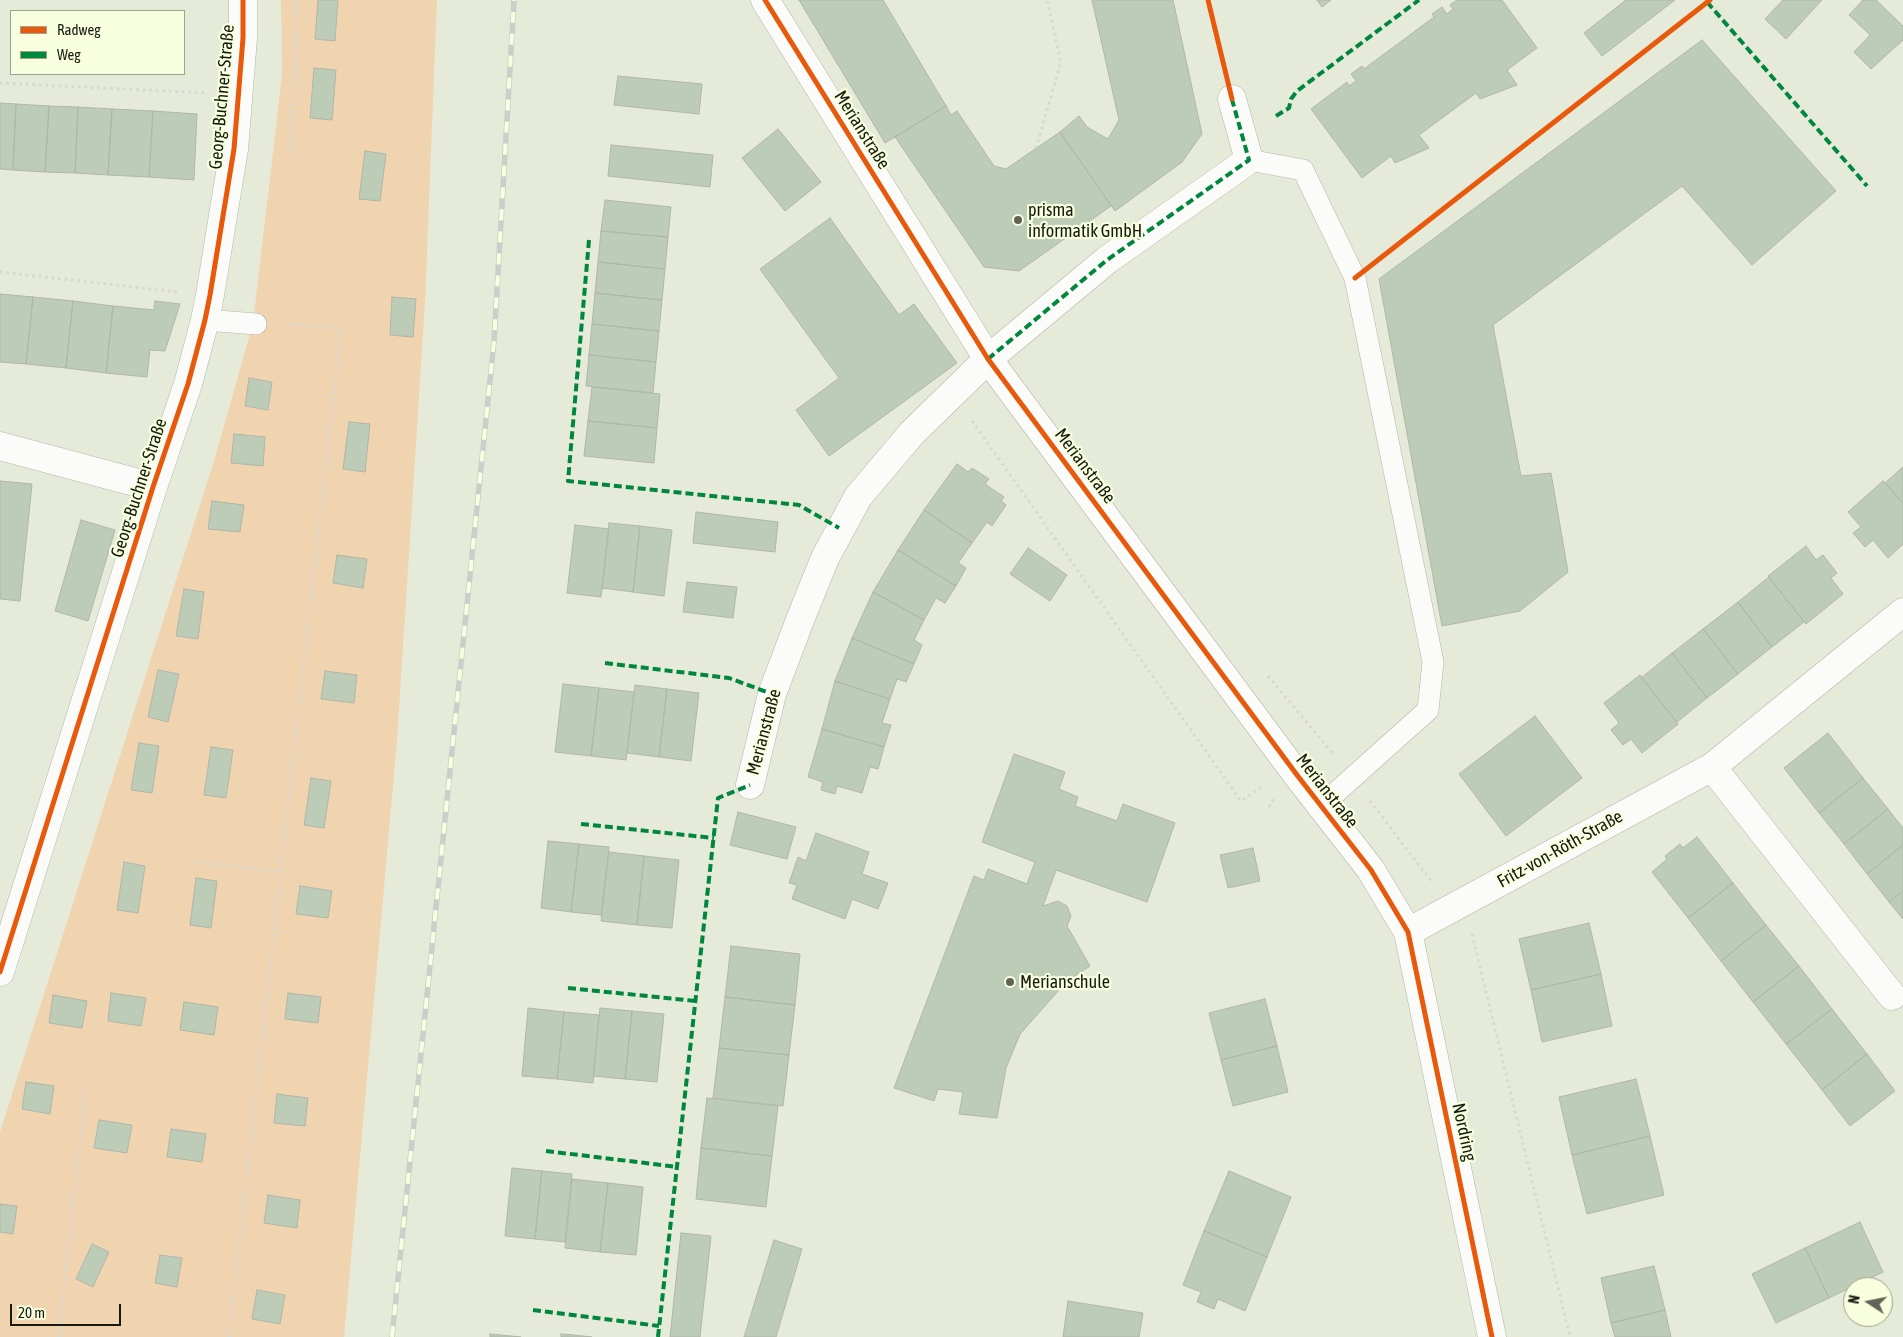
<!DOCTYPE html>
<meta charset="utf-8">
<style>
body{margin:0}
#map{position:relative;width:1903px;height:1337px;overflow:hidden;background:#e6ead9;font-family:"Asap Condensed",sans-serif}
canvas{display:block}
.legend{position:absolute;left:10px;top:10px;width:175px;height:65px;box-sizing:border-box;background:#f7ffde;border:1px solid #9ea38b;margin:0;padding:6px 9px;list-style:none;font-size:15px;color:#181a0f}
.legend li{display:flex;align-items:center;gap:10px;height:25px}
.legend b{width:25px;border:1px solid #9ea38b}
.north{position:absolute;left:1843px;top:1277px;width:50px;height:50px;box-sizing:border-box;background:#f7ffde;border:1px solid #9ea38b;border-radius:50%;rotate:281deg;font-size:14px;font-weight:700;line-height:20px;text-align:center;color:#181a0f}
.north::after{content:'';display:block;margin:auto;width:18px;height:22px;background:#606356;clip-path:polygon(50% 0,100% 100%,50% 72%,0 100%)}
.scale{position:absolute;left:10px;top:1304px;width:111px;height:22px;box-sizing:border-box;border:2px solid #181a0f;border-top:0;padding-left:6px;font-size:15px;line-height:18px;white-space:nowrap;color:#181a0f;-webkit-text-stroke:4px #f7ffde;paint-order:stroke}
</style>
<div id="map">
<canvas width="1903" height="1337"></canvas>
<ul class="legend">
<li><b style="height:6px;background:#e8590c"></b>Radweg</li>
<li><b style="height:6px;background:#00873e"></b>Weg</li>
</ul>
<div class="north">N</div>
<div class="scale">20 m</div>
</div>
<script>
const c = document.querySelector('canvas').getContext('2d');
c.lineJoin = 'round';
function fillPath(path, color) { c.fillStyle = color; c.fill(path, 'evenodd'); }
const toPath = rows => new Path2D(rows.map(r => 'M' + r).join(''));
function stroke(path, color, width, dash) { c.strokeStyle = color; c.lineWidth = width; c.lineCap = dash ? 'butt' : 'round'; c.setLineDash(dash || []); c.stroke(path); }
function write(font, color, halo, rows, align = 'center') {
  c.font = font + ' "Asap Condensed",sans-serif'; c.lineWidth = 4.5; c.setLineDash([]); c.textBaseline = 'middle'; c.strokeStyle = halo; c.fillStyle = color; for (const [text, x, y, turn = 0] of rows) {
    c.save(); c.translate(x, y); c.rotate((+turn || 0) * Math.PI / 180); c.textAlign = isNaN(turn) ? turn : align; if (halo) c.strokeText(text, 0, 0); c.fillText(text, 0, 0); c.restore();
  }
}
fillPath(toPath([
 [281,0,437,0,425,302,397,741,344,1337,0,1337,0,1132,214,461,253,323,282,75]
]), '#f0d4af');
const building = toPath([
 [318,0,338,0,335,41,315,39,318,0],
 [799,0,883,0,946,106,885,143,799,0],
 [1092,0,1173,0,1202,134,1182,162,1115,211,1060,132,1079,116,1087,127,1108,139,1119,120,1092,0],
 [1317,0,1331,0,1322,7,1317,0],
 [1457,0,1502,0,1537,48,1507,70,1517,85,1480,99,1476,93,1419,135,1429,148,1395,163,1391,156,1362,178,1311,109,1347,82,1349,86,1356,81,1351,74,1362,66,1364,69,1434,17,1432,14,1442,7,1447,14,1453,9,1450,5,1457,0],
 [1626,0,1675,0,1602,56,1584,33,1626,0],
 [1783,0,1822,0,1786,39,1765,19,1783,0],
 [1863,0,1876,0,1903,26,1903,40,1871,69,1854,52,1870,35,1849,15,1863,0],
 [1702,40,1836,191,1752,265,1682,186,1493,325,1521,476,1551,473,1568,572,1520,611,1442,626,1379,279,1702,40],
 [314,68,336,70,332,120,310,118,314,68],
 [618,76,702,84,699,114,614,105,618,76],
 [0,103,16,104,13,170,0,169,0,103],
 [16,104,49,106,45,172,13,170,16,104],
 [49,106,78,107,75,173,45,172,49,106],
 [946,106,951,115,957,111,994,166,1006,169,1060,132,1111,206,1019,271,984,267,895,137,946,106],
 [78,107,112,109,108,175,75,173,78,107],
 [112,109,153,111,149,177,108,175,112,109],
 [153,111,197,114,194,180,149,177,153,111],
 [778,129,821,182,785,211,742,158,778,129],
 [611,145,713,155,710,187,608,176,611,145],
 [365,151,386,154,380,201,359,199,365,151],
 [605,200,671,207,668,237,601,231,605,200],
 [830,218,899,315,914,304,957,363,829,456,796,410,839,378,760,269,830,218],
 [601,231,668,237,665,269,598,262,601,231],
 [598,262,665,269,662,300,595,293,598,262],
 [595,293,662,300,659,331,592,324,595,293],
 [0,294,33,297,26,364,0,362,0,294],
 [33,297,73,301,66,368,26,364,33,297],
 [392,297,416,299,413,337,390,335,392,297],
 [73,301,113,306,106,373,66,368,73,301],
 [155,301,180,304,165,351,150,350,147,377,106,373,113,306,154,310,155,301],
 [592,324,659,331,656,362,589,355,592,324],
 [589,355,656,362,653,393,586,386,589,355],
 [249,378,272,382,268,410,245,406,249,378],
 [592,387,660,394,657,428,588,421,592,387],
 [588,421,657,428,654,463,584,456,588,421],
 [349,422,370,424,365,472,343,469,349,422],
 [234,434,265,437,263,466,231,463,234,434],
 [957,464,968,472,972,468,989,479,985,484,1004,497,1001,501,1006,505,992,526,987,522,972,543,924,510,957,464],
 [1903,467,1903,503,1885,483,1903,467],
 [0,481,32,484,20,601,0,599,0,481],
 [1883,481,1903,503,1903,544,1888,558,1873,540,1865,547,1853,533,1861,527,1848,512,1883,481],
 [212,501,244,505,240,532,208,529,212,501],
 [924,510,972,543,958,563,966,568,956,586,898,550,924,510],
 [696,512,778,522,775,552,693,543,696,512],
 [81,520,115,530,88,621,55,611,81,520],
 [609,523,640,526,633,592,602,588,609,523],
 [575,525,609,529,601,597,567,593,575,525],
 [640,526,672,530,664,596,633,592,640,526],
 [1806,546,1816,560,1823,555,1837,573,1831,578,1843,594,1806,624,1768,576,1806,546],
 [1028,548,1067,575,1050,601,1010,574,1028,548],
 [898,550,956,586,945,603,936,598,924,620,873,592,898,550],
 [337,555,367,559,363,588,333,583,337,555],
 [1769,577,1804,622,1772,647,1738,602,1769,577],
 [687,582,737,587,733,618,683,612,687,582],
 [184,589,204,592,198,639,176,636,184,589],
 [873,592,924,620,914,640,922,645,914,664,852,638,873,592],
 [1738,602,1772,647,1738,674,1703,629,1738,602],
 [1703,629,1738,674,1707,698,1672,653,1703,629],
 [852,638,914,664,906,682,897,679,890,699,835,681,852,638],
 [1672,653,1707,698,1677,722,1641,678,1672,653],
 [158,670,179,674,168,722,148,717,158,670],
 [325,671,357,675,354,703,321,699,325,671],
 [1640,675,1678,724,1642,753,1631,739,1623,745,1611,730,1619,723,1604,703,1640,675],
 [835,681,890,699,882,723,891,725,884,747,822,729,835,681],
 [563,684,599,688,591,756,555,752,563,684],
 [635,685,667,689,659,757,627,753,635,685],
 [599,688,634,692,626,760,591,756,599,688],
 [667,689,699,693,691,761,659,757,667,689],
 [1535,716,1582,778,1506,836,1459,774,1535,716],
 [822,729,884,747,878,769,870,767,862,793,837,786,835,794,821,790,823,782,808,777,822,729],
 [1828,733,1863,778,1819,813,1784,768,1828,733],
 [139,743,159,746,152,793,131,790,139,743],
 [211,747,233,750,226,798,204,795,211,747],
 [1014,754,1065,772,1059,789,1078,797,1075,806,1117,821,1123,804,1175,823,1147,902,1056,870,1043,906,1058,901,1067,906,1071,916,1067,926,1090,966,1067,981,1020,1034,1006,1068,997,1118,959,1114,963,1092,938,1089,934,1101,894,1088,974,876,984,880,988,869,1027,884,1035,862,982,842,1014,754],
 [311,778,331,781,324,828,304,825,311,778],
 [1863,778,1888,809,1844,844,1819,813,1863,778],
 [1888,809,1903,828,1903,845,1867,874,1844,844,1888,809],
 [738,812,796,827,787,859,730,845,738,812],
 [816,833,869,852,862,874,888,883,878,909,852,899,845,919,792,899,797,885,789,883,798,857,806,861,816,833],
 [1697,837,1733,883,1688,918,1652,872,1667,859,1665,856,1680,844,1683,848,1697,837],
 [548,841,579,844,571,912,541,908,548,841],
 [579,844,609,847,601,915,571,912,579,844],
 [1903,845,1903,891,1889,902,1867,874,1903,845],
 [1253,848,1260,881,1228,888,1220,855,1253,848],
 [609,852,644,856,637,925,601,921,609,852],
 [644,856,679,860,672,928,637,925,644,856],
 [124,862,145,866,138,913,117,910,124,862],
 [196,878,217,881,211,928,190,925,196,878],
 [1733,883,1766,925,1721,961,1688,918,1733,883],
 [300,886,332,891,328,918,296,914,300,886],
 [1903,891,1903,919,1889,902,1903,891],
 [1589,923,1601,974,1531,990,1519,939,1589,923],
 [1766,925,1799,966,1753,1002,1721,961,1766,925],
 [731,946,800,954,795,1005,725,997,731,946],
 [1799,966,1832,1009,1786,1044,1753,1002,1799,966],
 [1601,974,1612,1026,1542,1042,1531,990,1601,974],
 [111,993,146,998,141,1026,108,1021,111,993],
 [288,993,321,997,318,1023,285,1019,288,993],
 [53,995,87,1001,82,1028,49,1023,53,995],
 [725,997,795,1005,789,1055,719,1048,725,997],
 [1265,999,1277,1046,1221,1060,1209,1013,1265,999],
 [184,1002,218,1007,214,1035,180,1030,184,1002],
 [528,1008,564,1012,557,1079,522,1076,528,1008],
 [600,1008,632,1011,625,1079,593,1076,600,1008],
 [1832,1009,1867,1054,1822,1090,1786,1044,1832,1009],
 [632,1011,664,1014,657,1082,625,1079,632,1011],
 [564,1012,599,1015,593,1083,557,1079,564,1012],
 [1277,1046,1288,1092,1233,1106,1221,1060,1277,1046],
 [719,1048,789,1055,783,1106,713,1098,719,1048],
 [1867,1054,1895,1091,1850,1126,1822,1090,1867,1054],
 [1636,1079,1650,1136,1572,1155,1559,1097,1636,1079],
 [26,1082,54,1086,50,1114,22,1109,26,1082],
 [277,1094,308,1098,305,1126,274,1123,277,1094],
 [707,1098,778,1106,772,1156,701,1148,707,1098],
 [99,1120,132,1125,127,1153,94,1148,99,1120],
 [171,1129,206,1134,202,1162,167,1157,171,1129],
 [1650,1136,1664,1195,1587,1214,1572,1155,1650,1136],
 [701,1148,772,1156,766,1207,696,1199,701,1148],
 [512,1168,542,1171,535,1239,505,1236,512,1168],
 [542,1171,572,1174,565,1242,535,1239,542,1171],
 [1229,1171,1291,1197,1267,1257,1204,1231,1229,1171],
 [572,1179,608,1183,600,1252,565,1248,572,1179],
 [608,1183,643,1187,636,1255,600,1252,608,1183],
 [268,1195,300,1200,297,1228,264,1223,268,1195],
 [0,1204,17,1206,13,1234,0,1232,0,1204],
 [1860,1222,1883,1272,1829,1298,1805,1248,1860,1222],
 [1204,1231,1267,1257,1245,1311,1218,1299,1214,1309,1197,1302,1201,1292,1183,1285,1204,1231],
 [681,1233,711,1236,700,1337,670,1337,681,1233],
 [774,1240,802,1249,776,1337,744,1337,774,1240],
 [92,1244,109,1252,93,1287,76,1279,92,1244],
 [1805,1248,1829,1298,1776,1323,1752,1274,1805,1248],
 [160,1255,182,1258,177,1287,155,1283,160,1255],
 [1654,1266,1665,1310,1611,1323,1601,1278,1654,1266],
 [257,1290,285,1295,280,1324,252,1319,257,1290],
 [1068,1301,1143,1313,1139,1337,1063,1337,1068,1301],
 [1665,1310,1671,1337,1615,1337,1611,1323,1665,1310],
 [490,1334,501,1335,521,1337,490,1337,490,1334],
 [561,1334,574,1335,592,1337,561,1337,561,1334]
]);
fillPath(building, '#bdccb7');
stroke(building, '#b0b6aa', 1);
const lane = toPath([
 [1249,160,1303,170,1355,278,1433,662,1428,710,1322,805],
 [205,320,256,324]
]);
const street = toPath([
 [765,0,988,359,1297,775,1371,870,1408,932,1492,1337],
 [0,446,153,487],
 [1712,767,1892,996],
 [750,785,772,694,800,620,825,558,858,497,912,433,988,359,1107,260,1249,160,1232,99],
 [1408,932,1712,767,1903,612],
 [0,972,153,487,188,384,205,320,210,295,234,149,243,38,243,0]
]);
stroke(lane, '#b3b6a9', 22);
stroke(street, '#b3b6a9', 29);
stroke(toPath([
 [295,0,296,51,290,150,296,158],
 [0,83,207,93],
 [1036,148,1061,62,1047,0],
 [1085,224,1090,232],
 [0,272,178,292],
 [972,421,1241,801,1264,785],
 [1268,676,1334,755],
 [1370,801,1432,882],
 [1269,807,1274,798],
 [196,862,280,871],
 [1472,934,1570,1337],
 [59,1337,86,1084],
 [229,1337,341,328,285,324]
]), '#d7d8d3', 3, [2.5, 4]);
stroke(lane, '#fbfcf9', 21);
stroke(street, '#fbfcf9', 28);
const rail = toPath([
 [392,1337,494,341,514,0]
]);
stroke(rail, '#cccec9', 5.5);
stroke(rail, '#f7ffde', 4, [11]);
stroke(toPath([
 [1707,2,1867,186],
 [1276,116,1289,108,1291,99,1297,91,1419,0],
 [589,240,568,481,799,505,839,528],
 [988,359,1107,260,1249,160,1231,96],
 [605,663,729,678,772,694],
 [581,824,714,838],
 [568,988,696,1001],
 [546,1151,678,1167],
 [533,1310,659,1326],
 [658,1337,718,798,750,785]
]), '#00873e', 4, [8, 4]);
stroke(toPath([
 [765,0,988,359,1297,775,1371,870,1408,932,1492,1337],
 [1208,0,1232,99],
 [1355,278,1710,0],
 [0,972,153,487,188,384,205,320,210,295,234,149,243,38,243,0]
]), '#e8590c', 5);
for (const [x, y, r, color] of [
 [1018,220,5,"#606356"],
 [1010,982,5,"#606356"]
]) { const dot = new Path2D(); dot.arc(x, y, r, 0, 2 * Math.PI); c.fillStyle = color; c.fill(dot); stroke(dot, '#f7ffde', 2); }
write('18px', '#181a0f', '#f7ffde', [
 ["Georg-Buchner-Straße",222,97,-85],
 ["Merianstraße",862,130,58],
 ["Merianstraße",1085,466,53],
 ["Georg-Buchner-Straße",139,488,-72],
 ["Merianstraße",764,732,-75],
 ["Merianstraße",1327,791,52],
 ["Fritz-von-Röth-Straße",1560,849,-29],
 ["Nordring",1464,1132,78]
]);
write('18px', '#181a0f', '#f7ffde', [
 ["prisma",1028,210],
 ["informatik GmbH",1028,231],
 ["Merianschule",1020,982]
], 'left');
</script>
